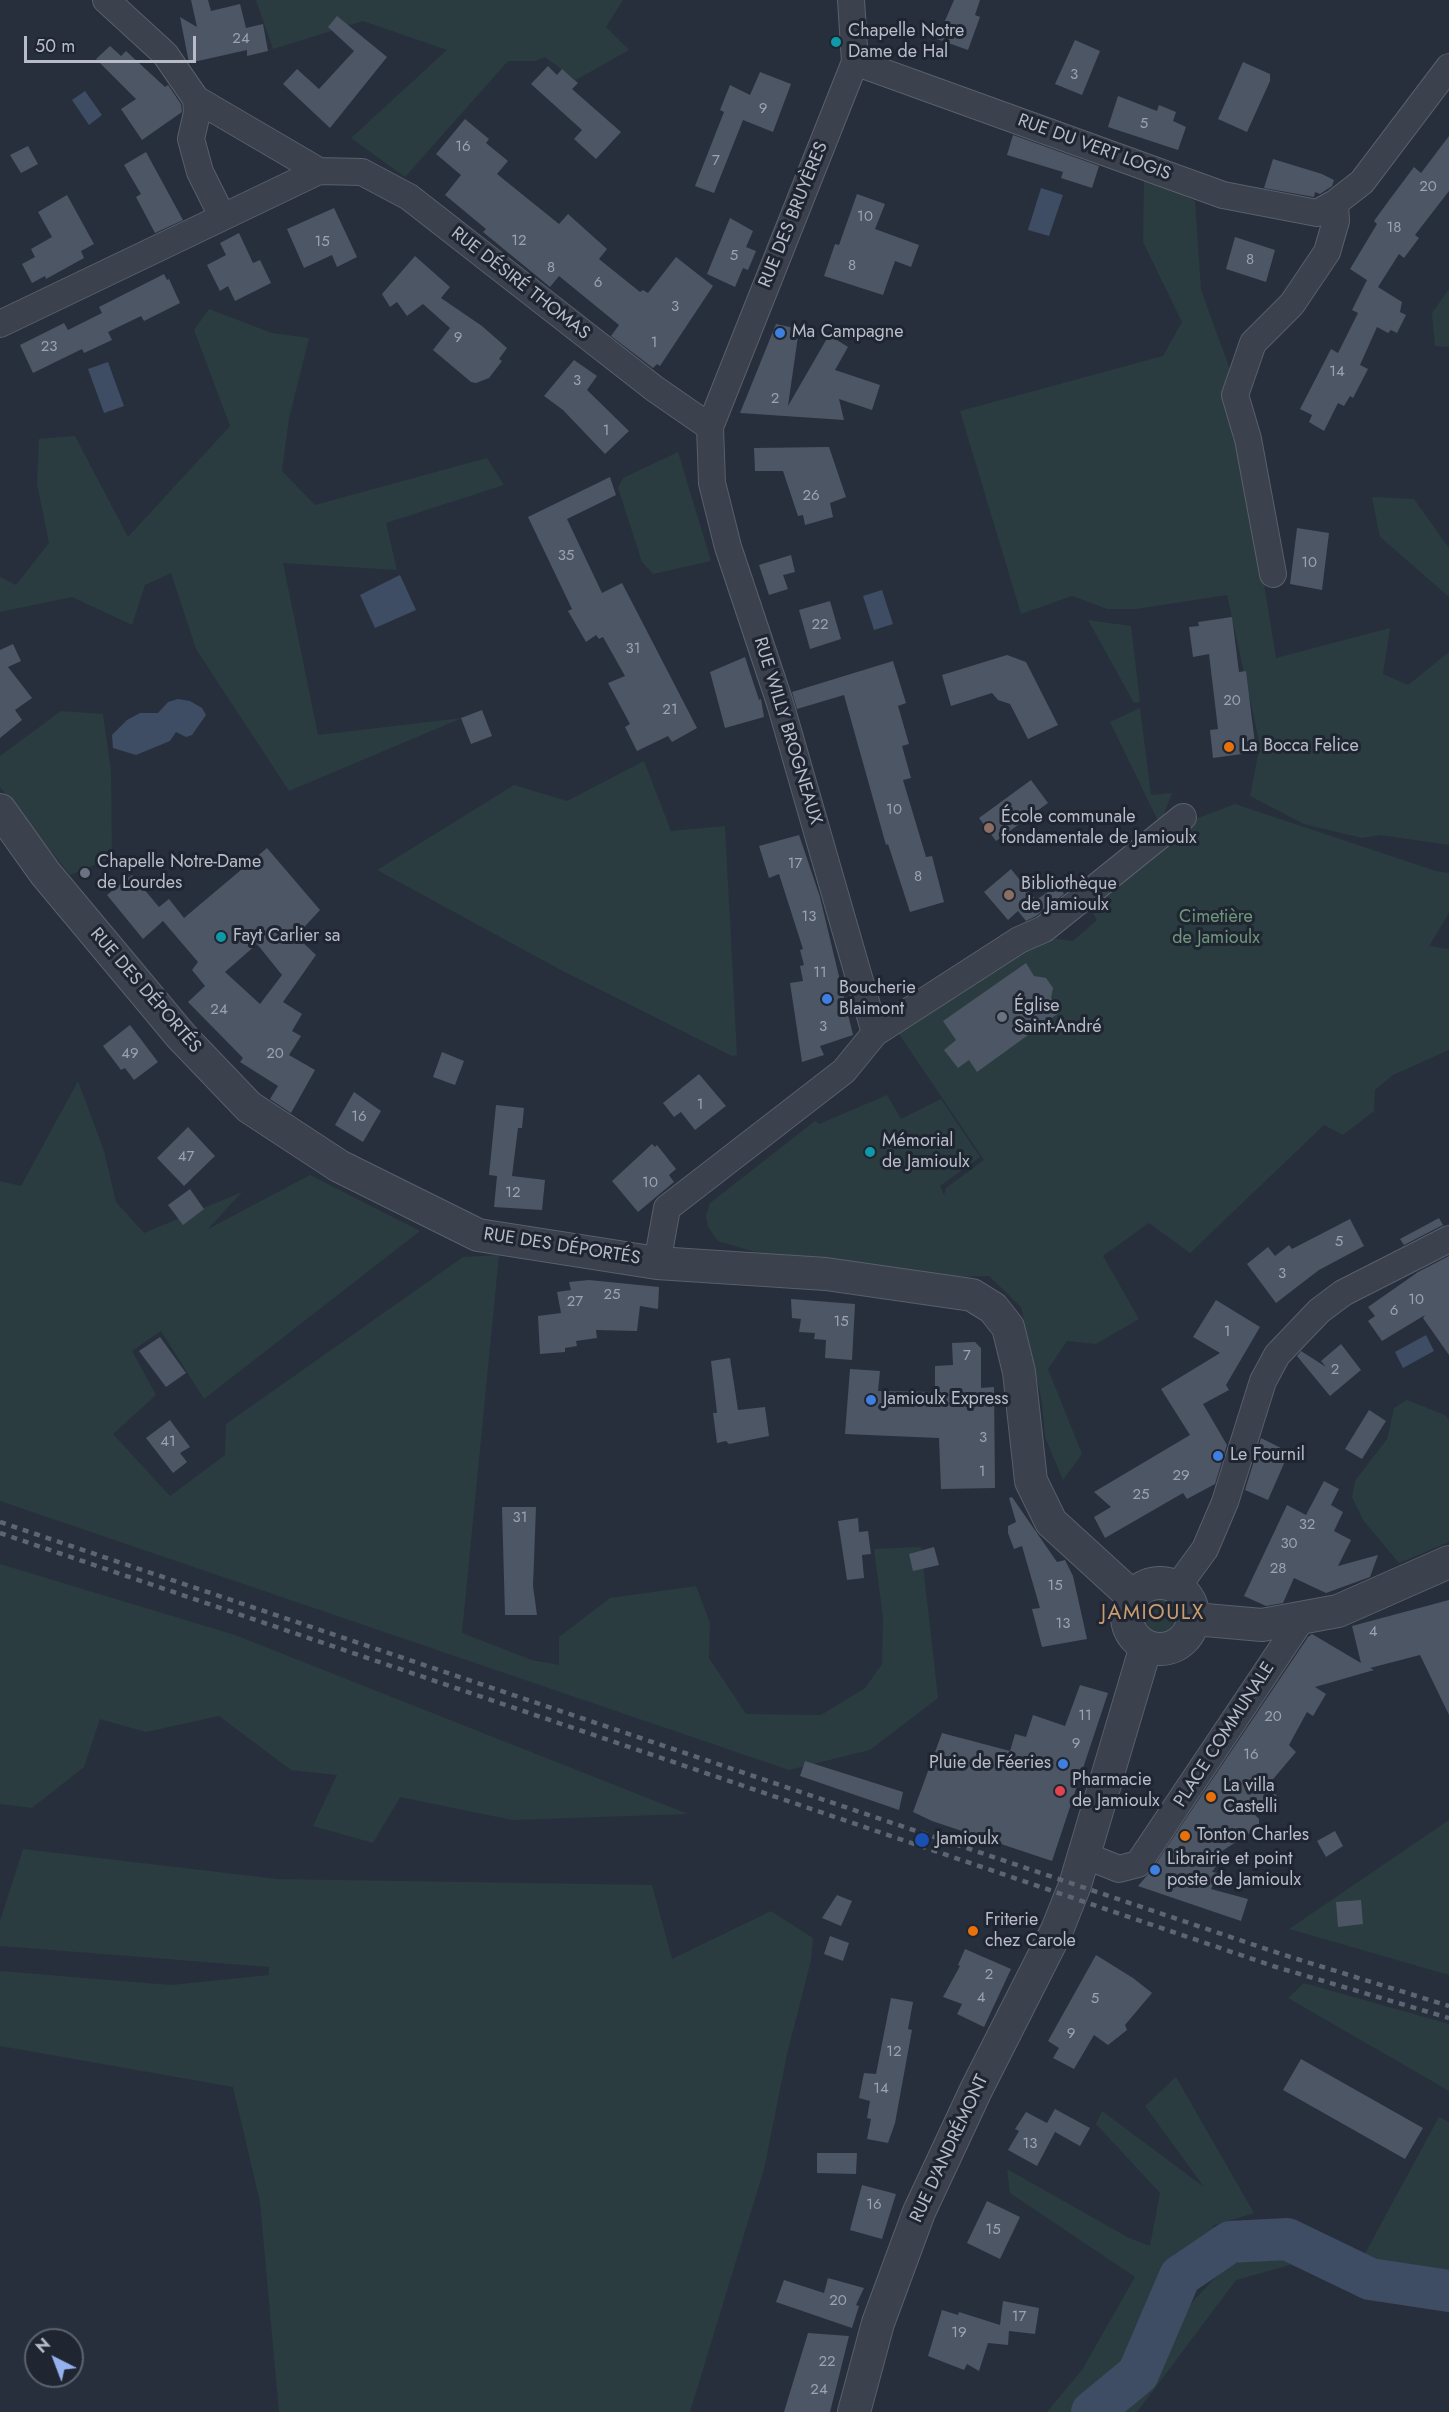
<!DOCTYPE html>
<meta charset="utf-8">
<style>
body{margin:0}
#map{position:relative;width:1449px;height:2412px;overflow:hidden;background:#272f3d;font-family:Jost,sans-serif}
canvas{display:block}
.north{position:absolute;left:24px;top:2328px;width:60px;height:60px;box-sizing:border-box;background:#1f2632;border:2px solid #5c626e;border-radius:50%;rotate:318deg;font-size:16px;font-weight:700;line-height:24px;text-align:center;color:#b7bcc8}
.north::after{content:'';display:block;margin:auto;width:21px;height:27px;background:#95b2ee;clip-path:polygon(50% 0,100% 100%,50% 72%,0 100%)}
.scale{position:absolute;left:24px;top:36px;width:172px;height:27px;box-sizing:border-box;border:3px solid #b7bcc8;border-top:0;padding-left:8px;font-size:18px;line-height:21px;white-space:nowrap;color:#b7bcc8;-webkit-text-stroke:4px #1f2632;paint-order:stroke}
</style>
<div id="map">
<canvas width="1449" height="2412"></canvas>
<div class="north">N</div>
<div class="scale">50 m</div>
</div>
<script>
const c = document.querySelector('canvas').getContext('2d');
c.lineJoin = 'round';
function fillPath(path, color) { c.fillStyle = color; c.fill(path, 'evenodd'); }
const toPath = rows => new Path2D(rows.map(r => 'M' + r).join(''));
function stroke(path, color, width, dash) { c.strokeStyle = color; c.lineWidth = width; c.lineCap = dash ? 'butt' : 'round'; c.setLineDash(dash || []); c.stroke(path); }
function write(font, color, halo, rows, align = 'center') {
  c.font = font + ' Jost,sans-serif'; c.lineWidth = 6; c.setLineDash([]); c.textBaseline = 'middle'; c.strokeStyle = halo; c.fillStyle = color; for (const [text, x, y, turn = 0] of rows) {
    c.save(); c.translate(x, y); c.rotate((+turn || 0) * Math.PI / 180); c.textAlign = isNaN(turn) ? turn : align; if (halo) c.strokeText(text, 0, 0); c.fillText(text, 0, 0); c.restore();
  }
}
fillPath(toPath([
 [256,0,623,0,606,27,629,50,576,80,545,57,536,61,508,61,405,177,351,138,447,50,363,21,273,49],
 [1144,177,1195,201,1201,290,1229,367,1276,658,1390,628,1383,674,1408,685,1449,652,1449,845,1380,835,1362,838,1304,824,1250,796,1260,745,1227,595,1136,609,1107,609,1072,596,1021,614,960,411,1163,356,1182,322,1143,242],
 [1449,289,1449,347,1435,346,1432,313],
 [209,309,272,333,309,338,289,418,282,471,315,505,487,458,504,485,386,523,397,570,283,563,318,735,462,718,289,791,196,649,171,573,145,585,132,625,72,597,0,612,0,577,16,585,49,543,37,484,39,439,75,436,128,537,230,426,194,330],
 [678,452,711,561,653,574,642,562,618,488,623,478],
 [1372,497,1414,499,1449,548,1449,597,1380,537],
 [1088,620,1131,626,1140,702,1134,703],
 [1140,708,1151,795,1172,793,1160,825,1110,722],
 [61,711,103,714,111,771,112,858,70,875,0,787,0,756],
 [644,761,671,831,725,826,737,1055,732,1056,559,969,377,870,514,785,567,801],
 [1235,804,1436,871,1449,873,1449,913,1429,946,1449,949,1449,1050,1393,1075,1375,1090,1374,1111,1343,1135,1324,1125,1190,1253,1149,1223,1103,1256,1139,1319,1096,1344,1067,1341,1048,1369,1082,1454,1063,1480,1045,1437,1042,1402,1021,1307,989,1276,953,1277,795,1260,755,1252,718,1241,708,1227,706,1216,710,1203,815,1121,819,1124,887,1095,901,1119,941,1099,980,1157,940,1186,944,1195,946,1188,984,1160,897,1031,1025,942,1050,938,1073,941,1097,920,1087,903,1190,821],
 [78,1081,104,1151,116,1202,144,1233,242,1192,208,1229,310,1175,420,1231,204,1399,161,1331,132,1351,156,1395,113,1434,170,1496,225,1455,226,1424,463,1257,499,1255,462,1633,532,1660,559,1665,559,1637,610,1598,696,1586,710,1623,709,1658,746,1714,821,1715,865,1688,882,1664,883,1618,874,1549,921,1547,938,1698,870,1750,789,1770,0,1501,0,1181,21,1186],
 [1407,1400,1445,1415,1449,1420,1449,1542,1399,1563,1363,1520,1352,1497,1355,1481,1387,1439,1394,1408],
 [0,1564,235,1635,688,1814,512,1820,400,1797,373,1843,313,1826,337,1775,291,1770,219,1716,146,1732,100,1719,84,1767,32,1808,0,1804],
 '1139 1616a18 18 0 1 1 36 0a18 18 0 1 1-36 0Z',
 [1449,1820,1449,1975,1289,1929],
 [23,1849,277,1879,652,1885,672,1959,771,1911,813,1938,811,1960,787,2054,764,2169,690,2412,279,2412,260,2202,233,2087,0,2046,0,1971,171,1985,269,1975,269,1967,0,1946,0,1921],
 [1304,1983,1449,2024,1449,2091,1288,1998],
 [1176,2077,1254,2213,1212,2226,1234,2247,1159,2309,1123,2372,1079,2412,1047,2412,1082,2370,1135,2277,1010,2193,1007,2169,1129,2238,1150,2246,1160,2193,1096,2124,1102,2111,1204,2187,1145,2106],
 [1439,2117,1449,2122,1449,2282,1362,2259],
 [1292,2248,1297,2263,1236,2280,1137,2412,1110,2412,1195,2299,1226,2266]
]), '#2a3c3f');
fillPath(toPath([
 [85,91,102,115,89,125,72,100],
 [1041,188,1063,195,1049,236,1028,230],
 [108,362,124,406,104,413,88,369],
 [400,575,416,610,375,628,360,595],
 [882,590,893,624,874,630,863,596],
 [178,699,190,701,202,708,206,715,192,735,186,737,176,732,170,741,136,755,113,748,112,735,127,720,140,713,158,713,168,702],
 [1426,1335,1434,1351,1403,1368,1395,1352]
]), '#3e4c64');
stroke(toPath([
 [1092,2412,1138,2374,1180,2276,1230,2242,1287,2239,1370,2279,1449,2291]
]), '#3e4c64', 42);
fillPath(toPath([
 [191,0,208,0,211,11,240,4,246,28,263,24,268,51,247,56,247,50,189,63,180,17,197,27],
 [954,0,980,0,975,15,980,17,968,50,937,39],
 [337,16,387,57,330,128,283,84,297,69,319,89,354,51,328,27],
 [1075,40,1100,51,1082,95,1055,84],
 [110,46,121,56,126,51,165,87,168,85,181,104,182,112,142,140,121,109,136,99,96,59],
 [1243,62,1270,74,1270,81,1247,132,1218,119],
 [548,66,557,75,562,69,578,83,572,89,621,132,596,159,574,139,582,130,531,84],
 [760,72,791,84,773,132,743,120,714,193,695,186,724,112,720,110,730,85,750,95],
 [1118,96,1157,111,1159,105,1176,112,1173,121,1186,127,1178,150,1108,127],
 [465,119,489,139,486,143,508,161,497,174,559,224,568,214,607,249,599,259,640,292,643,290,648,293,676,257,713,286,660,366,657,364,653,368,611,336,619,325,559,276,550,287,483,232,486,229,445,195,461,175,436,154],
 [1013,135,1099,166,1092,188,1061,178,1063,172,1007,155],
 [1449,136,1449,191,1415,235,1419,238,1404,258,1399,254,1378,287,1402,302,1400,312,1406,315,1397,333,1391,330,1388,333,1377,327,1360,365,1368,369,1353,398,1350,396,1344,406,1338,403,1324,431,1309,422,1312,415,1300,409,1331,349,1338,353,1358,313,1352,310,1367,280,1373,284,1350,269,1377,224,1374,221,1390,199,1414,167,1421,173],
 [28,146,38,164,21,173,10,155],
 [146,152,183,220,155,233,136,197,141,194,124,165],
 [1273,159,1322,174,1334,180,1332,186,1320,194,1315,192,1314,197,1264,188],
 [857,194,885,204,875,229,919,245,911,267,895,261,883,295,824,276,835,244,839,245],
 [67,195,94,244,81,251,84,258,46,279,45,276,32,283,22,264,35,257,31,249,52,237,38,212],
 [334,208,357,257,337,267,332,255,304,268,287,229],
 [730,218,753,231,746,247,756,251,748,270,743,268,735,287,707,274],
 [239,233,253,263,260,260,271,283,235,301,228,286,220,291,207,265,226,255,220,243],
 [1235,237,1275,250,1266,282,1226,269],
 [415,256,450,287,441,298,482,326,507,348,499,359,502,361,489,378,476,383,471,382,433,350,450,328,423,304,407,316,397,302,390,307,382,294],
 [164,274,167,280,169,279,180,303,144,321,141,316,108,332,112,340,84,353,82,349,33,373,20,345,64,323,68,330,102,313,99,307],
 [776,324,799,329,788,406,829,335,848,347,835,370,880,385,872,410,839,399,844,420,740,413],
 [574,360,597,376,587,390,629,431,605,454,563,410,544,396],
 [829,447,846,497,830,503,833,517,805,525,803,515,798,516,783,471,755,471,754,448],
 [610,477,616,495,567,519,602,593,622,583,697,728,672,742,668,736,637,751,625,727,630,724,608,683,625,676,603,637,599,639,596,635,586,642,568,611,572,609,528,517],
 [1297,528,1329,533,1322,590,1290,584],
 [791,555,795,572,783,575,788,589,769,595,759,565],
 [830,601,841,639,810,649,799,610],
 [1232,617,1239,672,1246,671,1256,752,1213,758,1210,730,1218,729,1209,654,1193,657,1189,627,1199,626,1198,622],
 [13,644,21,661,8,667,32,698,15,710,22,720,0,738,0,650],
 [1007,655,1026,662,1058,725,1028,739,1010,704,998,700,992,693,951,706,942,675],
 [745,657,759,700,761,699,764,717,725,728,710,672],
 [893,661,906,703,898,706,909,744,902,746,911,778,903,780,926,857,932,856,944,902,910,912,888,844,886,845,844,695,797,709,792,692],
 [482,710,492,736,471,744,461,718],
 [1031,780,1048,803,996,841,979,818],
 [799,835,820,897,853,1035,820,1046,824,1055,802,1062,790,983,803,981,800,966,804,965,800,950,803,949,779,874,769,878,759,846],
 [267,848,320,910,296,936,316,955,283,1002,302,1014,292,1031,301,1036,289,1055,315,1070,291,1113,270,1099,278,1086,240,1062,243,1058,188,1002,205,986,192,970,198,962,163,921,143,939,107,895,132,875,159,907,169,899,184,918],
 [257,944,282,975,260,1004,225,972],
 [1011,869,1036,900,1058,885,1064,894,1036,916,1026,921,1018,911,1008,920,984,892],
 [1026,963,1034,976,1046,978,1053,988,1051,998,1060,1012,977,1072,969,1060,958,1068,944,1050,956,1040,943,1021],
 [130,1025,158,1062,134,1080,125,1068,121,1070,103,1046],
 [442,1052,464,1061,455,1085,433,1077],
 [699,1074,726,1106,695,1130,681,1112,674,1117,663,1103],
 [354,1092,381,1111,363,1142,335,1125],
 [496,1105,524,1108,522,1128,518,1128,512,1176,545,1180,542,1210,494,1207,497,1176,489,1175],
 [188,1127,215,1156,184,1186,157,1158],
 [652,1144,655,1147,657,1145,676,1169,669,1175,674,1182,638,1212,612,1181],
 [190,1189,204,1209,183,1225,168,1205],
 [1439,1218,1443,1225,1404,1245,1400,1239],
 [1350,1219,1364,1246,1319,1270,1276,1303,1247,1264,1268,1247,1275,1256,1289,1245,1292,1249],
 [1449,1256,1449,1355,1423,1318,1425,1315,1382,1341,1368,1321,1375,1316,1368,1307,1418,1272],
 [589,1280,659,1287,658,1309,640,1306,637,1331,596,1330,597,1338,576,1341,577,1346,565,1348,565,1352,540,1354,538,1316,561,1313,557,1292,571,1290,569,1282],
 [791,1299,855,1304,852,1360,825,1358,826,1340,814,1339,815,1333,799,1332,801,1319,792,1318],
 [1216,1300,1260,1327,1226,1385,1229,1390,1203,1404,1227,1445,1215,1484,1187,1499,1183,1493,1105,1538,1094,1517,1111,1507,1094,1492,1190,1435,1161,1389,1220,1353,1193,1337],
 [160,1337,186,1373,166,1387,139,1351],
 [975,1342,981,1348,981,1388,994,1387,995,1488,941,1489,939,1438,845,1434,850,1369,880,1371,878,1391,935,1392,935,1366,953,1365,952,1343],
 [1341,1344,1361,1370,1330,1396,1297,1356,1301,1351,1326,1367,1321,1361],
 [730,1358,738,1410,765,1407,769,1436,729,1444,726,1441,717,1443,713,1413,717,1413,711,1361],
 [1369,1410,1386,1421,1362,1459,1345,1449],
 [170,1420,190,1447,180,1453,187,1462,173,1473,146,1438],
 [1261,1438,1289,1452,1268,1500,1245,1490],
 [1324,1481,1339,1489,1331,1505,1343,1512,1334,1531,1351,1540,1338,1566,1378,1555,1370,1577,1326,1593,1294,1578,1283,1603,1266,1606,1244,1596,1287,1505,1306,1515],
 [1012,1497,1057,1562,1065,1560,1073,1576,1087,1639,1042,1647,1032,1609,1040,1608,1022,1546,1014,1549,1008,1533,1008,1526,1016,1522,1009,1498],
 [502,1507,536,1507,533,1586,537,1615,505,1615],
 [858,1518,859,1532,868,1531,871,1554,862,1555,864,1578,847,1580,838,1521],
 [934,1547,939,1565,913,1571,909,1554],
 [1449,1600,1449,1715,1420,1655,1370,1668,1374,1670,1315,1687,1326,1694,1313,1716,1307,1712,1289,1745,1296,1752,1269,1784,1276,1789,1273,1792,1277,1796,1255,1815,1259,1819,1259,1827,1219,1853,1224,1855,1212,1872,1218,1873,1211,1889,1248,1899,1241,1921,1138,1886,1150,1872,1308,1637,1312,1634,1361,1663,1352,1626],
 [1080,1685,1108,1693,1052,1861,932,1821,913,1812,942,1733,1010,1751,1015,1734,1026,1737,1033,1715,1065,1726],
 [805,1761,903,1792,899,1810,800,1776],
 [1335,1831,1343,1846,1326,1857,1317,1841],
 [837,1895,852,1901,841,1926,822,1918],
 [1361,1900,1363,1924,1338,1927,1336,1902],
 [830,1936,849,1943,843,1961,824,1954],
 [965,1949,1011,1969,984,2027,957,2014,962,2004,943,1997,960,1966,958,1965],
 [1096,1955,1133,1978,1152,1993,1125,2025,1127,2030,1108,2045,1094,2035,1074,2069,1053,2058,1059,2048,1048,2041],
 [891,1998,913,2002,908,2029,912,2030,895,2123,888,2143,867,2139,871,2119,867,2118,870,2101,859,2098,864,2073,876,2074],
 [1301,2059,1423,2128,1405,2159,1283,2090],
 [1055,2109,1090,2128,1080,2146,1055,2132,1037,2166,1008,2150,1019,2131,1015,2129,1026,2112,1047,2123],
 [817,2153,857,2153,856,2174,817,2173],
 [862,2185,896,2194,882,2239,850,2230],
 [987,2201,1020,2217,1000,2259,967,2243],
 [828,2278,864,2288,856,2305,859,2306,852,2328,776,2302,784,2280,824,2293],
 [1003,2301,1039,2308,1035,2334,1009,2331,1008,2345,988,2343,979,2371,967,2364,964,2370,928,2356,942,2310,958,2315,959,2312,1000,2325],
 [808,2333,849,2336,830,2412,784,2412]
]), '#4d5665');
const minor = toPath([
 [106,0,165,54,196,99,197,113,191,139,200,172,222,216],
 [855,62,1223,195,1317,213,1335,203,1362,182,1449,67],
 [196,99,319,171],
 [0,324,319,171,362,172,409,197,655,389,710,427],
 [1273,574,1248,439,1235,395,1253,343,1292,304,1327,252,1336,221,1335,203],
 [875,1033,1019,940,1044,929,1183,817],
 [657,1263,667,1208,844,1071,875,1033,780,703,728,547,712,483,710,427,855,62,851,0],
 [1178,1586,1205,1549,1225,1502,1263,1381,1277,1355,1319,1311,1343,1293,1449,1239],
 [1084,1855,1119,1869,1138,1864,1303,1617]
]);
const tertiary = toPath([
 [0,810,45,873,181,1036,249,1107,339,1166,478,1235,657,1263,826,1274,972,1295,993,1308,1008,1327,1019,1372,1031,1481,1051,1522,1133,1597],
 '1127 1616a33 33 0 1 1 66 0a33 33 0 1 1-66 0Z',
 [1194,1619,1262,1625,1338,1611,1449,1562],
 [854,2412,878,2323,919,2212,976,2090,1057,1930,1075,1885,1146,1646]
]);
stroke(minor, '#595f6b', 28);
stroke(tertiary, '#595f6b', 34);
stroke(minor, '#3b414d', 26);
stroke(tertiary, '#3b414d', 32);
stroke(toPath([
 [0,1522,1281,1954,1449,2006],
 [0,1533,1276,1967,1449,2018]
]), '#5d6573', 4.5, [6, 6]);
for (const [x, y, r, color] of [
 [836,42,6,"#0f9aa8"],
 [780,333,6,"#3f7fe0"],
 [1229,747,6,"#e8710a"],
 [989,828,6,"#8d6e63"],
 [85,873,6,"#6b7280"],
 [1009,895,6,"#8d6e63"],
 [221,937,6,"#0f9aa8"],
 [827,999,6,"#3f7fe0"],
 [1002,1017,6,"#6b7280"],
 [870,1152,6,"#0f9aa8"],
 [871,1400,6,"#3f7fe0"],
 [1218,1456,6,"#3f7fe0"],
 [1063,1764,6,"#3f7fe0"],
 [1060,1791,6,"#e0444e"],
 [1211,1797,6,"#e8710a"],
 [1185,1836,6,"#e8710a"],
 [922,1840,8,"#1a4fb4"],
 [1155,1870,6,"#3f7fe0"],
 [973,1931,6,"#e8710a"]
]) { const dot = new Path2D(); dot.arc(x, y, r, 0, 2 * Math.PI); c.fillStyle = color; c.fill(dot); stroke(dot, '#1f2632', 2); }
write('15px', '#9ca2af', null, [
 ["24",241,39],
 ["3",1074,75],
 ["9",763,109],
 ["5",1144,124],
 ["16",463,147],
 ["7",716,161],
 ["20",1428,187],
 ["10",865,217],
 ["18",1394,228],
 ["12",519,241],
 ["15",322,242],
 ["5",734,256],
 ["8",1250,260],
 ["8",852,266],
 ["8",551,268],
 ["6",598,283],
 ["3",675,307],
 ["9",458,338],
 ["1",654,343],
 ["23",49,347],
 ["14",1337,372],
 ["3",577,381],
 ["2",775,399],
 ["1",606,431],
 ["26",811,496],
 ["35",566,556],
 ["10",1309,563],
 ["22",820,625],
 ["31",633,649],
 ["20",1232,701],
 ["21",670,710],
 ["10",894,810],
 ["17",795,864],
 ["8",918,877],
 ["13",809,917],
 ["11",820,973],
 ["24",219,1010],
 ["3",823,1027],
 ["49",130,1054],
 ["20",275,1054],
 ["1",700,1105],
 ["16",359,1117],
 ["47",186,1157],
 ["10",650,1183],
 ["12",513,1193],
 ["5",1339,1242],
 ["3",1282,1274],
 ["25",612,1295],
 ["10",1416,1300],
 ["27",575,1302],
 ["6",1394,1311],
 ["15",841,1322],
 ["1",1227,1332],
 ["7",967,1356],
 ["2",1335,1370],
 ["3",983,1438],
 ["41",168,1442],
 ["1",982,1472],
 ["29",1181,1476],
 ["25",1141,1495],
 ["31",520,1518],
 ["32",1307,1525],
 ["30",1289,1544],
 ["28",1278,1569],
 ["15",1055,1586],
 ["13",1063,1624],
 ["4",1373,1632],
 ["11",1085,1716],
 ["20",1273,1717],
 ["9",1076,1744],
 ["16",1251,1755],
 ["2",989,1975],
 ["4",981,1998],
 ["5",1095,1999],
 ["9",1071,2034],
 ["12",894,2052],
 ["14",881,2089],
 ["13",1030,2144],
 ["16",874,2205],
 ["15",993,2230],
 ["20",838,2301],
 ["17",1019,2317],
 ["19",959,2333],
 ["22",827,2362],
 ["24",819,2390]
]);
write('18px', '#b7bcc8', '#1f2632', [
 ["Chapelle Notre",848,32],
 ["Dame de Hal",848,53],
 ["Ma Campagne",792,333],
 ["La Bocca Felice",1241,747],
 ["École communale",1001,818],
 ["fondamentale de Jamioulx",1001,839],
 ["Chapelle Notre-Dame",97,863],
 ["de Lourdes",97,884],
 ["Bibliothèque",1021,885],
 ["de Jamioulx",1021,906],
 ["Fayt Carlier sa",233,937],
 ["Boucherie",839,989],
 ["Blaimont",839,1010],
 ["Église",1014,1007],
 ["Saint-André",1014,1028],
 ["Mémorial",882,1142],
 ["de Jamioulx",882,1163],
 ["Jamioulx Express",883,1400],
 ["Le Fournil",1230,1456],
 ["Pluie de Féeries",1051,1764,"right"],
 ["Pharmacie",1072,1781],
 ["de Jamioulx",1072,1802],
 ["La villa",1223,1787],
 ["Castelli",1223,1808],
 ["Tonton Charles",1197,1836],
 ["Jamioulx",936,1840],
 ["Librairie et point",1167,1860],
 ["poste de Jamioulx",1167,1881],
 ["Friterie",985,1921],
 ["chez Carole",985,1942]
], 'left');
write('18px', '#b7bcc8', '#1f2632', [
 ["RUE DU VERT LOGIS",1094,148,20],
 ["RUE DES BRUYÈRES",794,215,-68],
 ["RUE DÉSIRÉ THOMAS",520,284,38],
 ["RUE WILLY BROGNEAUX",787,731,73],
 ["RUE DES DÉPORTÉS",145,991,49],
 ["RUE DES DÉPORTÉS",562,1247,9],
 ["PLACE COMMUNALE",1225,1735,-57],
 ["RUE D'ANDRÉMONT",950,2149,-65]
]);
write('18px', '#70967b', '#1f2632', [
 ["Cimetière",1216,918],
 ["de Jamioulx",1216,939]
]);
c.letterSpacing = '1.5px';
write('21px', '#cb9c6e', '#1f2632', [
 ["JAMIOULX",1153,1614]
]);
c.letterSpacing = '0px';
</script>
